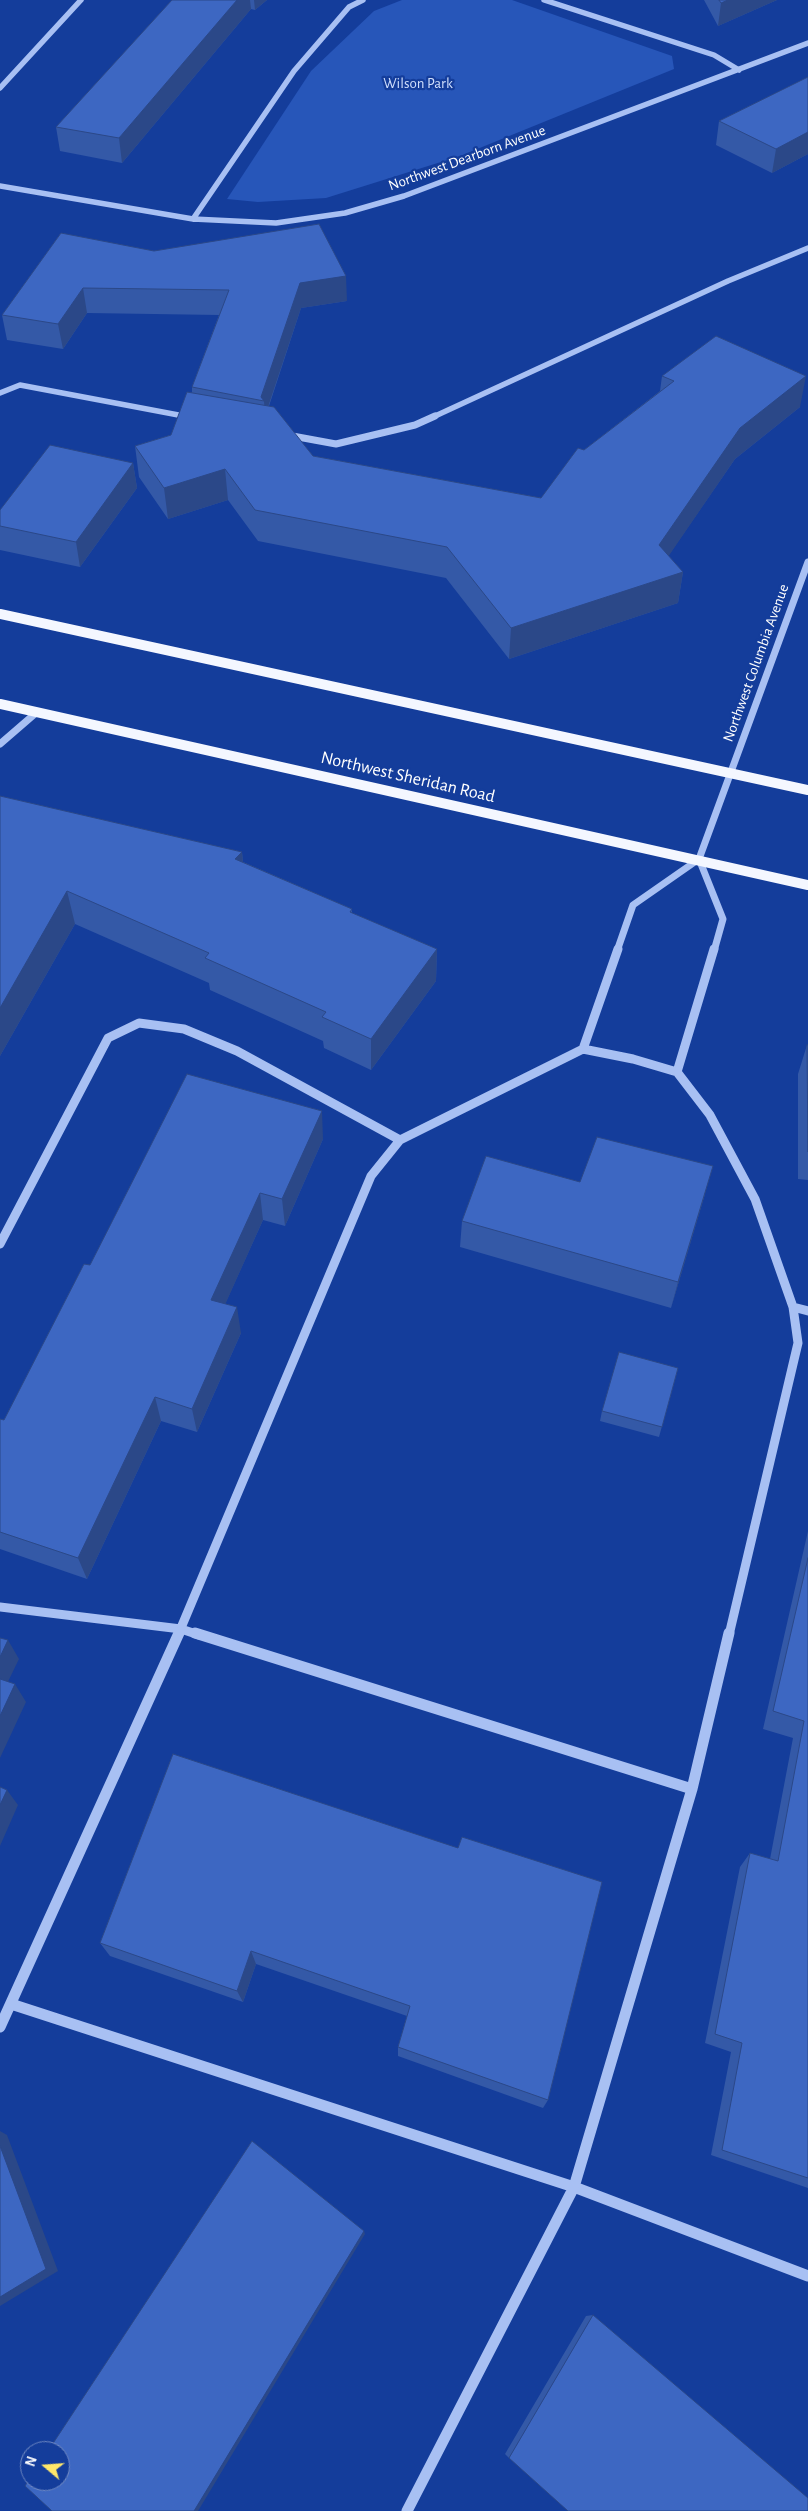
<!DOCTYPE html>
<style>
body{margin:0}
#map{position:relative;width:808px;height:2511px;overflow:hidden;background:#143d9b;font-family:"Alegreya Sans",sans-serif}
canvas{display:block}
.north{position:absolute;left:20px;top:2441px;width:50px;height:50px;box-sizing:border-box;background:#143d9b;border:1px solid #728bc3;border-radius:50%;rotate:288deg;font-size:14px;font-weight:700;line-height:20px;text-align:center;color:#fff}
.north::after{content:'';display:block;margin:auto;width:18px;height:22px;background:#ffe76a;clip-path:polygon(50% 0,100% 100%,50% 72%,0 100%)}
</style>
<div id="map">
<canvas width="808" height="2511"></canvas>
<div class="north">N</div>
</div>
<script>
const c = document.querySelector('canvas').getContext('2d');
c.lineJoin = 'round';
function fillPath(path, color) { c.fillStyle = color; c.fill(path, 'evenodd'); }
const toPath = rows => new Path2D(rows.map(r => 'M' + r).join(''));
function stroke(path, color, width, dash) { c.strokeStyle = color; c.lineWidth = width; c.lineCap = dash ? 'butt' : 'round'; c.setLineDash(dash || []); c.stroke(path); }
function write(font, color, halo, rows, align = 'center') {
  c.font = font + ' "Alegreya Sans",sans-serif'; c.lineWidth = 4.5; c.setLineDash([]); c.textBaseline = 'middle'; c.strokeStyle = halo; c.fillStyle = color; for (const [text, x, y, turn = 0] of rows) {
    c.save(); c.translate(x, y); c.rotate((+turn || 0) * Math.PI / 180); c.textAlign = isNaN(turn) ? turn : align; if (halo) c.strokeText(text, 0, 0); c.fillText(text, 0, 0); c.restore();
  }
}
fillPath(toPath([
 [402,0,512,0,672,56,674,69,460,156,326,198,258,202,227,199,311,71,374,11]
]), '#2756b9');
stroke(toPath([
 [544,0,714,55,739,70],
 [0,88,81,0],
 [0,186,193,219,276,223,345,213,404,196,808,43],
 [193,219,294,71,349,7,363,0],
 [0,393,20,385,189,417],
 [433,417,728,281,808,248]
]), '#a8c0f3', 5.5);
stroke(toPath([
 [183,416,190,417],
 [287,435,336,444,415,425,435,416],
 [0,744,37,712],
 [699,859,723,919,714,951],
 [617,951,633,905,699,859,808,562]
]), '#a8c0f3', 7);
stroke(toPath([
 [583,1049,618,949],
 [677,1072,714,949],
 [0,1244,108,1038,139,1023,184,1029,237,1051,400,1140],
 [793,1307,808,1311],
 [0,1607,181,1629,199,1635],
 [178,1635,371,1176,400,1140,583,1049,633,1059,677,1072,710,1115,755,1199,793,1307,798,1343,729,1635]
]), '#a8c0f3', 9);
stroke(toPath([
 [195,1633,692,1789],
 [11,2004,574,2187,808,2276],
 [0,2027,179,1633],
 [407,2511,574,2187,692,1789,729,1633]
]), '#a8c0f3', 11);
stroke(toPath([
 [0,614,808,790],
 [0,704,808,885]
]), '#f4f7ff', 10);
fillPath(toPath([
 [172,0,267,0,255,10,251,9,122,163,60,151,56,127],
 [704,0,777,0,718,26],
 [808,77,808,154,772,173,716,145,719,121],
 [61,233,347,301,301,308,269,406,313,456,541,498,584,450,660,391,662,376,800,407,735,459,668,556,683,572,678,603,509,659,446,578,258,541,228,500,168,519,139,477,135,446,171,435,192,392,192,387,219,315,87,313,63,349,7,340,2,315],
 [133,463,137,488,80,567,0,550,0,510],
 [0,796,242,852,243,862,352,909,352,913,437,949,436,981,371,1070,324,1048,323,1041,210,990,209,983,75,924,0,1056],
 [807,1045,808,1045,808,1180,798,1179,798,1074],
 [323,1139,285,1226,263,1220,225,1304,241,1333,197,1432,161,1421,87,1579,0,1549,0,1419,4,1420,90,1265],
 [580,1182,705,1194,671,1308,460,1247,462,1221],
 [678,1368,659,1437,600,1421,602,1411],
 [808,1531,808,2188,711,2155,731,2052,705,2043,740,1867,750,1853,770,1859,793,1738,763,1729],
 [173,1754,548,2100,543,2108,398,2056,398,2047,407,2016,256,1964,243,2002,110,1956,100,1943],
 [593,2315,509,2458,505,2454,586,2316]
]), '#3459a7');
fillPath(toPath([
 [237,0,250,0,251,9,122,163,119,138],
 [254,0,267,0,255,10],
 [728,0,777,0,718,26,721,3],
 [808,132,808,154,772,173,776,149],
 [346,276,347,301,301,308,265,416,264,401,261,397,300,283],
 [83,288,87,313,63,349,58,324],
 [806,376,800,407,735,459,655,576,659,545,740,428],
 [133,463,137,488,80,567,76,542],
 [225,469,228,500,168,519,164,488],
 [683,572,678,603,509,659,511,628],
 [242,852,245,885,235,859],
 [67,891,75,924,0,1056,0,1008],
 [437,949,436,981,371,1070,371,1039],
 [322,1111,323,1139,285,1226,282,1199],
 [713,1166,705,1194,671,1308,678,1282],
 [260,1193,263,1220,216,1325,211,1300],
 [237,1307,241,1333,197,1432,192,1409],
 [155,1397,161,1421,87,1579,78,1558],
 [8,1640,19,1659,2,1694,0,1692,0,1657],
 [15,1684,26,1702,0,1758,0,1716],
 [7,1790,18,1805,0,1846,0,1805],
 [251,1951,256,1964,243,2002,237,1991],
 [0,2131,7,2135,58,2271,0,2306],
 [364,2231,365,2234,198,2511,194,2511]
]), '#2b4888');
const building = toPath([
 [172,0,237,0,119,138,56,127,172,0],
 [719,0,728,0,721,3,719,0],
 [808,77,808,132,776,149,719,121,808,77],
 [319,224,346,276,300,283,261,397,264,401,192,387,229,290,83,288,58,324,2,315,61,233,154,251,319,224],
 [716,336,806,376,740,428,659,545,683,572,511,628,447,547,255,510,225,469,164,488,135,446,171,435,187,392,274,407,313,456,541,498,578,448,584,450,674,381,662,376,716,336],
 [50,445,133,463,76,542,0,526,0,510,50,445],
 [0,796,242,852,235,859,352,909,350,912,437,949,371,1039,322,1017,326,1012,205,958,209,953,67,891,0,1008,0,796],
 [807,1045,808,1045,808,1152,807,1045],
 [187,1074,322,1111,282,1199,260,1193,211,1300,237,1307,192,1409,155,1397,78,1558,0,1532,0,1419,4,1420,84,1264,90,1265,187,1074],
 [597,1137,713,1166,678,1282,462,1221,486,1156,580,1182,597,1137],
 [619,1352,678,1368,662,1427,602,1411,619,1352],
 [808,1558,808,2178,722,2150,742,2043,715,2034,750,1853,778,1861,804,1721,773,1711,808,1558],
 [0,1638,8,1640,0,1657,0,1638],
 [0,1679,15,1684,0,1716,0,1679],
 [173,1754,458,1848,462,1837,602,1882,548,2100,398,2047,410,2006,251,1951,237,1991,100,1943,173,1754],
 [0,1787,7,1790,0,1805,0,1787],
 [252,2141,364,2231,194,2511,52,2511,25,2486,30,2478,30,2481,60,2481,60,2451,48,2451,252,2141],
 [0,2146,46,2269,0,2297,0,2146],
 [593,2315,808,2498,808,2511,568,2511,509,2458,593,2315]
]);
fillPath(building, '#3d67c2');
stroke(building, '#2b4888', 1);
write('15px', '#d0dffd', '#143d9b', [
 ["Wilson Park",418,83]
]);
write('15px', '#fff', '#143d9b', [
 ["Northwest Dearborn Avenue",467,158,-20],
 ["Northwest Columbia Avenue",756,663,-70]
]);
write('18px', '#fff', '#143d9b', [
 ["Northwest Sheridan Road",408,777,13]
]);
</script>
